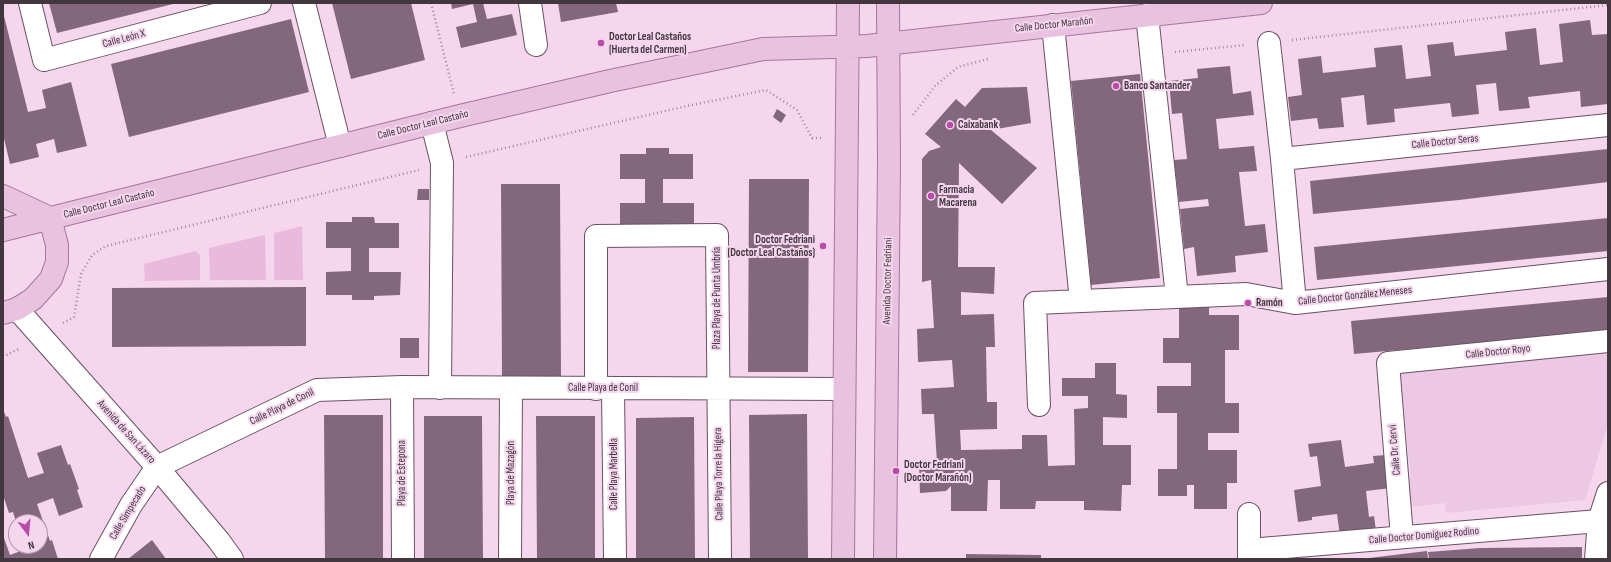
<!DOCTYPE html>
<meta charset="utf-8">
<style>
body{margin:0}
#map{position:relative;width:1611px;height:562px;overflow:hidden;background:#f5d6ed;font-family:"Sofia Sans Condensed",sans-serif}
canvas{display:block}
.frame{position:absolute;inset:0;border:4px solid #42363f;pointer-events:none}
.north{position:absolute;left:8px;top:514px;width:40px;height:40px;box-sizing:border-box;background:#f5d6ed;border:1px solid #ad96a7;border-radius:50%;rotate:164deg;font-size:11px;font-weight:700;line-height:16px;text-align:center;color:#42363f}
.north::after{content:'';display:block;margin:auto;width:14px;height:18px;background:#ba4ba8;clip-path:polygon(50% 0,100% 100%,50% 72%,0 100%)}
</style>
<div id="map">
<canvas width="1611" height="562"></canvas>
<div class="frame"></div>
<div class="north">N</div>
</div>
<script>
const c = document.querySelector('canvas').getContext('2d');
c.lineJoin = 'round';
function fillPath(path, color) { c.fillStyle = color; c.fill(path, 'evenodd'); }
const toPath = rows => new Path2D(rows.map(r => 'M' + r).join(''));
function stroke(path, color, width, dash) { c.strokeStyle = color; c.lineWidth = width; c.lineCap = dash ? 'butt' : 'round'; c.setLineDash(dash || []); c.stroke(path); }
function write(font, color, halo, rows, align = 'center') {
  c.font = font + ' "Sofia Sans Condensed",sans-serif'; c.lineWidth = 4; c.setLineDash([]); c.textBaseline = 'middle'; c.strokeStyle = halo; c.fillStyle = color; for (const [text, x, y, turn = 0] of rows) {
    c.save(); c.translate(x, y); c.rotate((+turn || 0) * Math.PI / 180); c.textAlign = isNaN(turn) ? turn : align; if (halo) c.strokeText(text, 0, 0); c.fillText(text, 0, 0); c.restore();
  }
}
fillPath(toPath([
 [1608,349,1608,424,1585,500,1446,513,1445,503,1402,508,1399,481,1411,479,1400,371]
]), '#edc8e4');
fillPath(toPath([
 [302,226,303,280,274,280,274,233],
 [265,235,266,280,210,280,209,248],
 [195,251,200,255,200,280,145,281,144,264]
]), '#e9b9de');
fillPath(toPath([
 [49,3,173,3,173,4,57,33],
 [332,3,411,3,425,60,351,79],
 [451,3,483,3,487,19,512,14,517,35,461,48,456,27,477,22,473,4,452,9],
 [558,3,616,3,618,12,561,22],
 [3,12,28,112,46,108,42,90,71,82,87,146,57,153,54,139,36,144,39,157,10,164,3,134],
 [291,19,309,92,129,137,111,64],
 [1590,20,1592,35,1608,34,1608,104,1581,107,1580,91,1528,97,1530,108,1499,111,1496,83,1476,85,1479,114,1452,117,1450,103,1394,109,1395,122,1367,125,1364,95,1341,98,1344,127,1319,129,1317,118,1291,121,1288,97,1302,95,1298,59,1321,56,1323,73,1376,67,1374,48,1402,45,1406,79,1431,76,1427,45,1453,42,1455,56,1507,50,1505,32,1536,28,1540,65,1563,62,1559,24],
 [1230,66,1233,94,1251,91,1254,115,1216,119,1219,149,1254,146,1257,171,1239,172,1245,226,1265,224,1268,252,1235,256,1236,272,1197,276,1194,247,1184,249,1180,209,1209,206,1208,199,1179,202,1174,160,1187,159,1182,113,1172,114,1169,81,1198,78,1197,69],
 [1140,74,1160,278,1091,285,1071,81],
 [1027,87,1031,123,991,130,1037,168,1002,204,959,163,958,267,995,267,994,294,961,292,961,315,994,314,995,347,986,347,987,402,997,402,997,429,960,430,961,450,1022,449,1022,435,1047,435,1048,466,1075,465,1074,409,1088,408,1088,396,1062,396,1062,378,1095,378,1095,363,1116,363,1116,394,1127,395,1127,418,1103,417,1103,445,1131,445,1131,485,1122,485,1121,511,1084,510,1084,501,1036,501,1035,509,1000,509,1000,480,988,480,987,511,951,511,951,486,946,491,920,493,919,464,937,463,934,414,922,414,921,389,954,387,952,360,918,362,917,329,934,328,931,280,922,282,922,159,929,151,941,147,925,134,956,99,965,107,982,88],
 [777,109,786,115,781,123,773,117],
 [646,148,669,148,669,154,693,154,693,179,663,179,663,203,694,203,694,227,620,227,620,203,645,203,645,179,620,179,620,154,646,154],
 [1608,149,1608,182,1459,200,1313,214,1310,181],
 [749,179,809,179,808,372,748,372],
 [501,184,560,184,561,376,502,376],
 [418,189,429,189,429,200,417,200],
 [352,217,374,217,375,223,399,223,399,248,369,248,369,272,401,272,400,295,374,296,374,300,352,300,352,295,326,295,326,272,351,271,351,248,326,248,326,222,352,222],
 [1608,218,1608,251,1317,280,1314,247],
 [306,287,306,346,112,347,112,288],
 [1608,297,1608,331,1354,354,1351,321],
 [1179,305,1209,305,1209,315,1239,315,1239,350,1225,350,1225,403,1239,403,1239,433,1208,433,1208,450,1237,450,1237,483,1227,483,1227,509,1194,509,1194,485,1187,485,1187,496,1158,496,1158,469,1177,469,1177,413,1157,413,1157,386,1191,386,1191,363,1163,363,1163,338,1179,338],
 [400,338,419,338,419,358,400,358],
 [3,409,6,417,8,416,28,478,44,473,37,453,61,445,68,465,70,464,79,489,77,490,83,507,59,516,53,498,37,504,50,541,52,540,58,559,3,559,3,535,10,555,26,549,25,546,40,546,40,522,16,522,13,512,9,513,3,495],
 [807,414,808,559,750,559,749,415],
 [324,415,383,415,383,559,325,559],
 [424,416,482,416,483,559,424,559],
 [536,416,595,416,595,559,537,559],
 [694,417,695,559,636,559,636,418],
 [1341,440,1345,467,1374,463,1373,456,1387,455,1391,488,1366,491,1369,517,1374,516,1376,531,1340,536,1337,514,1312,517,1312,520,1298,522,1294,490,1321,486,1317,456,1310,457,1308,444],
 [152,540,166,559,128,559],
 [1582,547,1582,559,1429,559,1428,552,1480,548],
 [1427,551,1428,559,1369,559,1369,558],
 [966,554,1041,555,1041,559,966,559]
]), '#83687d');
const minor = toPath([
 [30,3,44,60,260,3],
 [304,3,340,146],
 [530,3,536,45],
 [1147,15,1177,297],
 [1053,25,1081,301],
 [1269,43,1282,159,1295,303],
 [432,123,442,163,440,388],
 [1282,159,1608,125],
 [17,309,157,467,219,541,232,559],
 [402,387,403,559],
 [596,389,596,236,717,235,720,559],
 [613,389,615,559],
 [1039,405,1035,303,1246,294,1295,303,1608,269],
 [1402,537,1388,363,1608,341],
 [1249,550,1599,521],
 [101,559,131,505,157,467,317,390,402,387,844,389],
 [510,559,511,388],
 [1249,559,1249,514],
 [1596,559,1599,521,1608,493]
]);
const major = toPath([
 [3,196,50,218,57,245,57,262,51,279,33,299,17,309,3,313],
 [3,230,460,116,610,81,763,49,867,46,1261,3],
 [843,559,848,3],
 [885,559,889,163,888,3]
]);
stroke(minor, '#6a5164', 24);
stroke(major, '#a5779b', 24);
stroke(toPath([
 [431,3,454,94],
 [1292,40,1608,5],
 [1175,52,1246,45],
 [913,115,935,86,958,67,988,59],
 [466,157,687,106,766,90,797,110,812,138,823,138],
 [63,323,74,317,81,274,92,255,106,246,419,170],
 [3,355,5,356,20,348]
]), '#a08a9a', 2.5, [1, 3]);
stroke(minor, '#fff', 22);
stroke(major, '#e9c2e0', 22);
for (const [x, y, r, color] of [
 [601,43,4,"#ba4ba8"],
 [1116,86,4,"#ba4ba8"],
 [950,125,4,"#ba4ba8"],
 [931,196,4,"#ba4ba8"],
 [823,246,4,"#ba4ba8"],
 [1248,303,4,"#ba4ba8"],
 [896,471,4,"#ba4ba8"]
]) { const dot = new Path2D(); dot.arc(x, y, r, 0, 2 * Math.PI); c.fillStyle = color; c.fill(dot); stroke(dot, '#f5d6ed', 1.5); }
write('11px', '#42363f', '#f5d6ed', [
 ["Calle Doctor Marañón",1054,25,-6],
 ["Calle León X",124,39,-15],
 ["Calle Doctor Leal Castaño",423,125,-14],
 ["Calle Doctor Seras",1445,142,-6],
 ["Calle Doctor Leal Castaño",109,204,-14],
 ["Avenida Doctor Fedriani",888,281,-89],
 ["Calle Doctor González Meneses",1355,296,-6],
 ["Plaza Playa de Punta Umbría",717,298,-90],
 ["Calle Doctor Royo",1498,352,-6],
 ["Calle Playa de Conil",603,388],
 ["Calle Playa de Conil",282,407,-26],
 ["Avenida de San Lázaro",126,432,48],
 ["Calle Dr. Cervi",1395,450,-95],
 ["Playa de Estepona",402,473,-90],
 ["Playa de Mazagón",511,473,-90],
 ["Calle Playa Marbella",614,474,-90],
 ["Calle Playa Torre la Higera",719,474,-91],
 ["Calle Simpecado",128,513,-59],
 ["Calle Doctor Domíguez Rodino",1424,536,-5]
]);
write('bold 11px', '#42363f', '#f5d6ed', [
 ["Doctor Leal Castaños",609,37],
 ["(Huerta del Carmen)",609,50],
 ["Banco Santander",1124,86],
 ["Caixabank",958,125],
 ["Farmacia",939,190],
 ["Macarena",939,203],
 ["Doctor Fedriani",815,240,"right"],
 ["(Doctor Leal Castaños)",815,253,"right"],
 ["Ramón",1256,303],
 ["Doctor Fedriani",904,465],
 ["(Doctor Marañón)",904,478]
], 'left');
</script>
